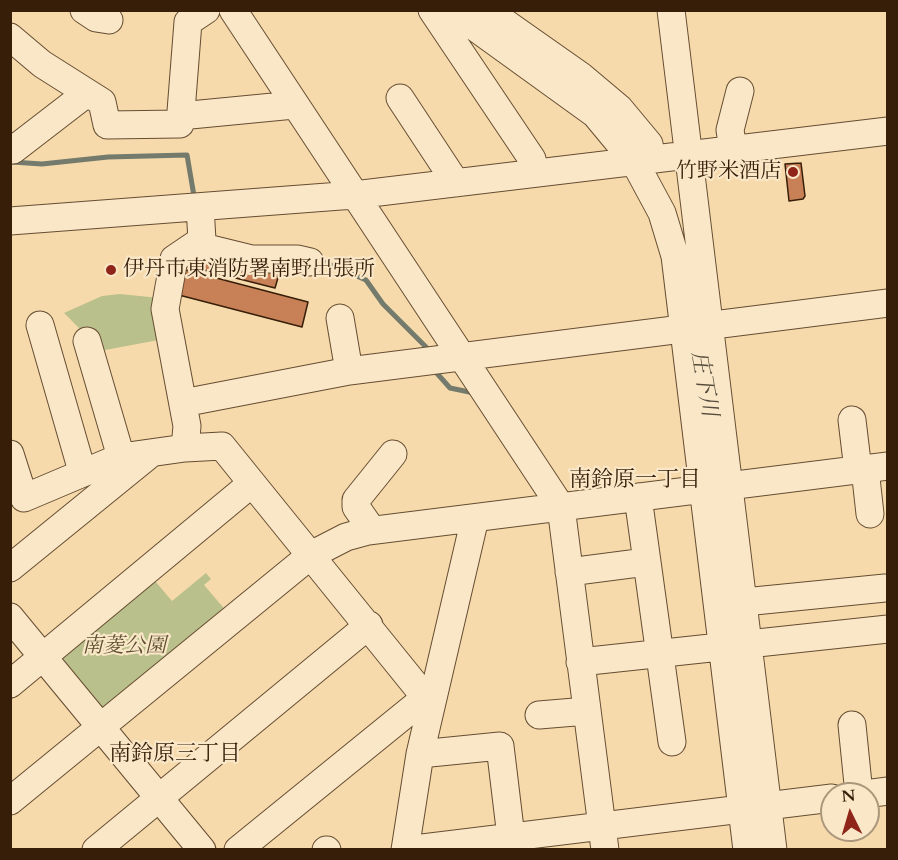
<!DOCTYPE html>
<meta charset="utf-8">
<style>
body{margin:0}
#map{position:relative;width:898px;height:860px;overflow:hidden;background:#f6daab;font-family:Cardo,serif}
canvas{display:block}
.frame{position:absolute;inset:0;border:12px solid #361e09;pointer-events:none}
.north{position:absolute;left:820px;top:782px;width:60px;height:60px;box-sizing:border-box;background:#f9e7c8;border:2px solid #ab977c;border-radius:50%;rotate:355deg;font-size:16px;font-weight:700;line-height:24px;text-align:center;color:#361e09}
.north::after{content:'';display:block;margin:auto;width:21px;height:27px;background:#8f2418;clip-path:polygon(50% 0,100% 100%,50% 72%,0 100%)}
</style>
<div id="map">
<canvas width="898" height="860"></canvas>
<div class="frame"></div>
<div class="north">N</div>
</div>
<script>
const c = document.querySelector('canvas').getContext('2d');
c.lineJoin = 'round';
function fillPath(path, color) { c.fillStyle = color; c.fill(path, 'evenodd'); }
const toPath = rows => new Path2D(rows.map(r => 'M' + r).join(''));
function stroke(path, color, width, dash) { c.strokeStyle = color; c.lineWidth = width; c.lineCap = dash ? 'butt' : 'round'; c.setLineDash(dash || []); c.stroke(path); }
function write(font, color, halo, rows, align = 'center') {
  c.font = font + ' Cardo,"Noto Serif JP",serif'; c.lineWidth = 4.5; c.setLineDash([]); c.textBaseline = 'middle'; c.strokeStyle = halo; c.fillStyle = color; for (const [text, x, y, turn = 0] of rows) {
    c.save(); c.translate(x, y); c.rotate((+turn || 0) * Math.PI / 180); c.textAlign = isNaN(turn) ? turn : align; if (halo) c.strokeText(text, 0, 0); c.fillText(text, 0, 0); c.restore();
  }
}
fillPath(toPath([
 [120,294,159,298,164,339,105,350,93,342,64,313,102,296],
 [206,573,211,579,204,585,228,613,104,715,55,653,150,575,172,601]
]), '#bac08b');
stroke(toPath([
 [12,162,42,164,108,157,187,155,194,196],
 [317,259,366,280,383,304,426,347,428,353],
 [434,370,450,388,474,393]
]), '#747b6d', 5);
const building = toPath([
 [801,163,805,196,803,199,789,201,785,164,801,163],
 [204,255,280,271,275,288,200,269,204,255],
 [182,269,308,302,302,327,175,294,182,269]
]);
fillPath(building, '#c88157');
stroke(building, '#361e09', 1.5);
const minor = toPath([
 [84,10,96,18,109,20],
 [233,10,561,507,605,850],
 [432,10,532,159,534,173],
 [451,10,595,114,634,161,662,213,675,256,747,850],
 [487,10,581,76,619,108,649,144,652,159],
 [671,10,773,850],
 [10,37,42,64,102,102,107,125,180,124,188,22,206,10],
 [400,98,456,183],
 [180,116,294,105],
 [10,147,13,150,87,93],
 [733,149,730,130,740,91],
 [200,207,202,240,174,259,165,309,187,426,185,448,222,446,421,692,419,703,238,850],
 [10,221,354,195,888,131],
 [195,245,252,259,297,259,310,262],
 [340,318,349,371],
 [40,325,82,471],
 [87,341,121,457],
 [183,403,349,371,888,303],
 [852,420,858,470],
 [10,454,24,498,121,457,185,448],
 [865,469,870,514],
 [638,497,672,742],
 [372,530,356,507,356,500,393,454],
 [10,568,149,455],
 [569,572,646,562],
 [744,602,885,588],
 [10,617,202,850],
 [580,662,888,629],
 [10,684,251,484],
 [539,715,587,711],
 [852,725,859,794],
 [420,754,500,746,511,837],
 [865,794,888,791],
 [10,801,311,555,346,537,368,531,888,466],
 [96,850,369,625],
 [326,850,327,850],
 [405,850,420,754,475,518],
 [406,850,832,798]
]);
stroke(minor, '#664d32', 29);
stroke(minor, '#f9e7c8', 27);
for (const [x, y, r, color] of [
 [793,172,6,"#8f2418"],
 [111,270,6,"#8f2418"]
]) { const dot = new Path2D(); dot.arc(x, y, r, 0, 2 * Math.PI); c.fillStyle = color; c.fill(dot); stroke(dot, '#f9e7c8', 2); }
write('21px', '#361e09', '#f9e7c8', [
 ["竹野米酒店",781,172],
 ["伊丹市東消防署南野出張所",123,270,"left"]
], 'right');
write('italic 21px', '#5e4f30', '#f9e7c8', [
 ["南菱公園",124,647]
]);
write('italic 22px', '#554c3b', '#f9e7c8', [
 ["庄下川",703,384,80]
]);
write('22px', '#361e09', '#f9e7c8', [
 ["南鈴原一丁目",635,481],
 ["南鈴原三丁目",175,755]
]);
</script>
